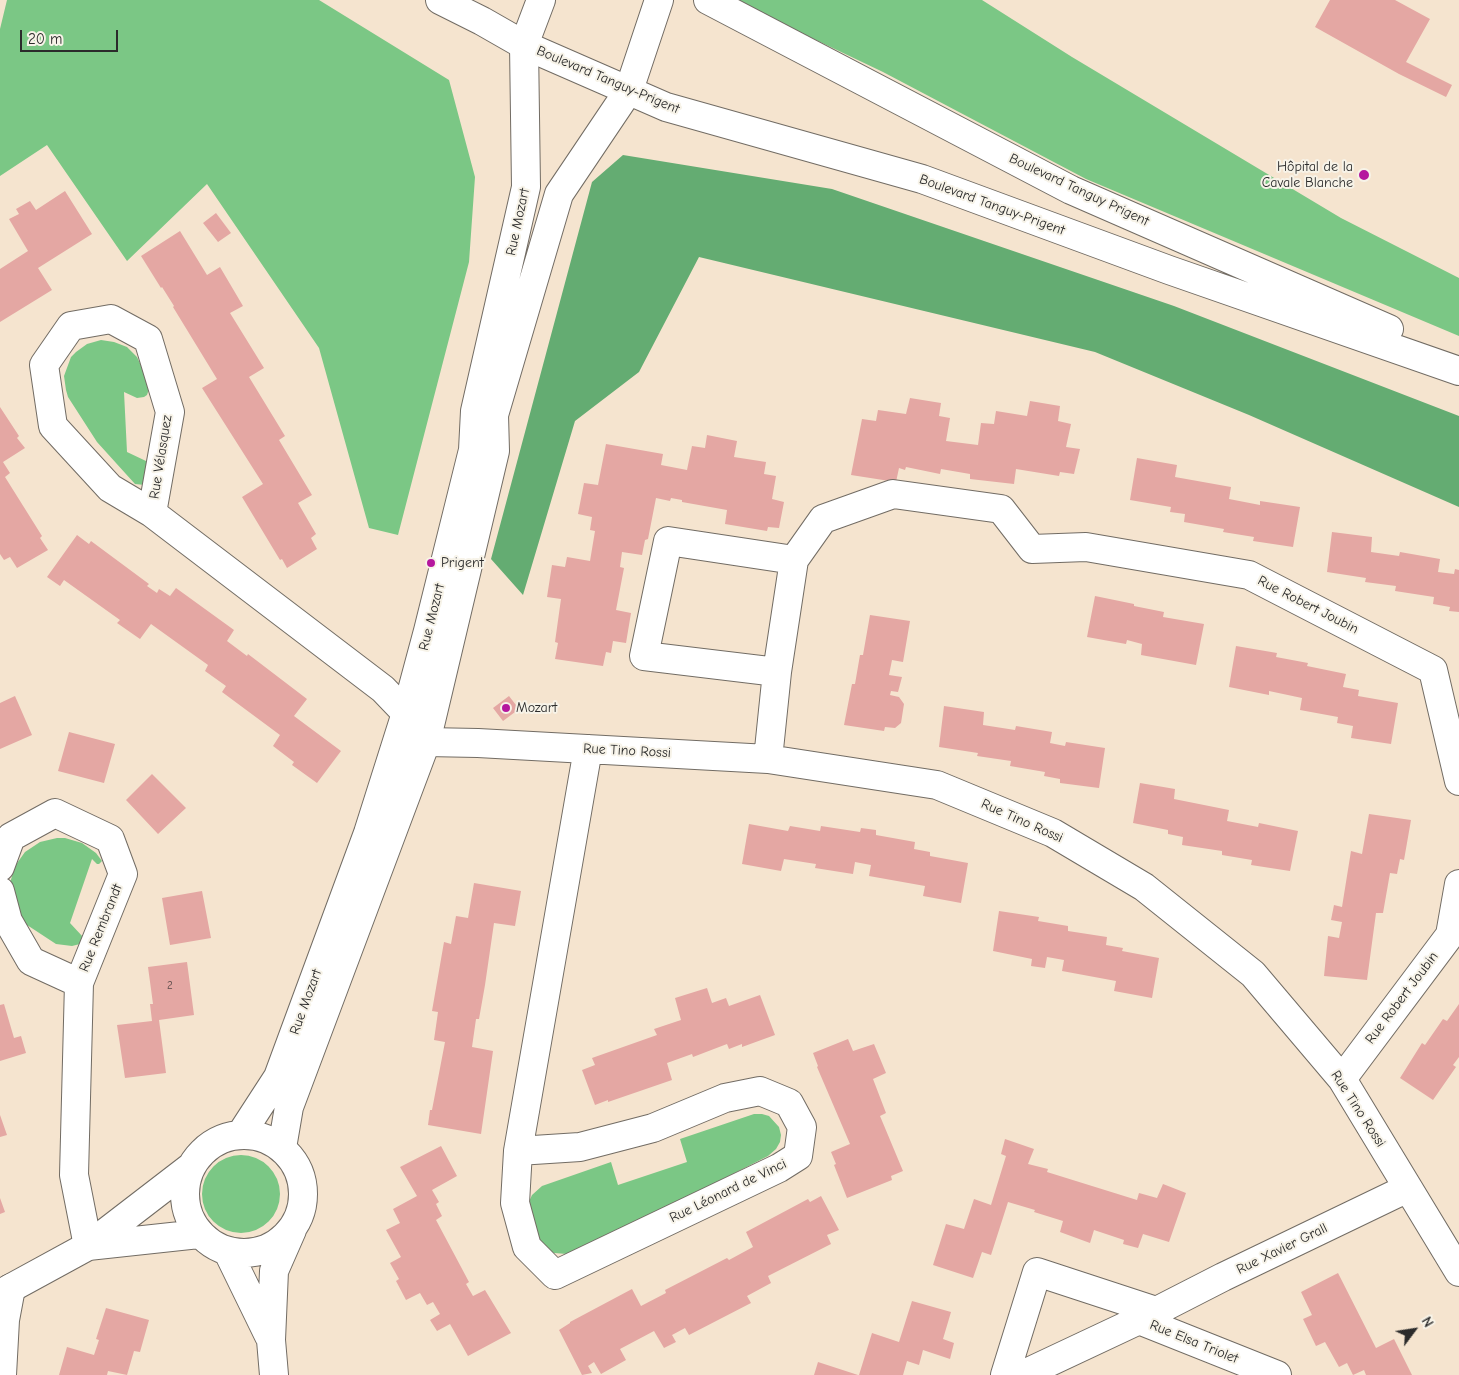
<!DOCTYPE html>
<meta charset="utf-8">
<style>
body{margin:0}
#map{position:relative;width:1459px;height:1375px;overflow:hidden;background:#f5e4cf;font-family:"Comic Neue",sans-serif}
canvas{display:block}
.north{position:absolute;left:1389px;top:1305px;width:50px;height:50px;-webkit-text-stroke:4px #f7f3e8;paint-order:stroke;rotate:59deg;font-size:14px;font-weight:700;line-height:20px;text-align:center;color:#2b2b2b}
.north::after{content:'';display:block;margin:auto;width:18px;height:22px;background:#2b2b2b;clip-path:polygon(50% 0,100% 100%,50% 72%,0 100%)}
.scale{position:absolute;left:20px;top:30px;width:98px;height:22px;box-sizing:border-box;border:2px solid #2b2b2b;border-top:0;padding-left:6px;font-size:15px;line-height:18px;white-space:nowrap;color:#2b2b2b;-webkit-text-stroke:4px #f7f3e8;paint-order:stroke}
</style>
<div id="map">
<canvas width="1459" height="1375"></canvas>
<div class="north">N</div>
<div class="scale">20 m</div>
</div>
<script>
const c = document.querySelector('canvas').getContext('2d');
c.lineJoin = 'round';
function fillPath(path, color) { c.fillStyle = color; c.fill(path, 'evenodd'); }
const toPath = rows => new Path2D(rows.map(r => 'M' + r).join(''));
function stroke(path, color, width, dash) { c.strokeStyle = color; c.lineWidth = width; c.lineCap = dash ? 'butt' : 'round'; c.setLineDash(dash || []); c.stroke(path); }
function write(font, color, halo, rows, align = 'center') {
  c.font = font + ' "Comic Neue",sans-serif'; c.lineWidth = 4; c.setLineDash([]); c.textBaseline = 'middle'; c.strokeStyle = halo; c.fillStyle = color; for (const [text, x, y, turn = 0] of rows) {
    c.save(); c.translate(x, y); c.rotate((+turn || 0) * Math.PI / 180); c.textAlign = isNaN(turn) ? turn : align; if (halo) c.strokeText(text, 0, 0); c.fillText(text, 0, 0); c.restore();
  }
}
fillPath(toPath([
 [7,0,319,0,449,80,475,177,469,262,398,535,369,528,319,348,207,184,127,261,47,145,0,176,0,29],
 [732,0,982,0,1072,57,1341,218,1459,278,1459,336,1086,179,883,72],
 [101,340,114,342,127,347,137,357,145,374,149,389,147,395,144,397,137,398,124,392,127,452,146,461,151,466,145,485,135,484,97,442,68,397,66,390,64,376,71,357,76,352,87,344],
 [57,838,65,838,82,843,96,853,102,861,99,864,97,864,92,859,70,923,83,937,80,944,72,946,56,944,24,923,18,916,10,883,15,866,25,852,40,842],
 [754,1114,762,1114,769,1116,779,1127,781,1135,780,1142,776,1149,768,1156,581,1251,567,1254,554,1253,542,1247,537,1242,527,1206,532,1195,542,1186,611,1162,618,1185,687,1162,680,1139],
 '202 1194a39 39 0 1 1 78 0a39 39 0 1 1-78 0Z'
]), '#7bc785');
fillPath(toPath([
 [623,155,832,189,1174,306,1459,416,1459,507,1249,415,1095,352,699,257,639,372,575,421,523,595,491,559,592,182]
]), '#64ac72');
fillPath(toPath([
 [1330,0,1395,0,1430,19,1406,62,1452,85,1446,97,1399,74,1315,27],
 [65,191,92,234,38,268,52,290,0,322,0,269,28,251,9,219,19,214,16,209,30,201,36,210],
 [216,213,231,233,218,242,203,223],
 [180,231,207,275,220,267,243,306,230,313,264,368,249,377,285,436,279,440,312,495,298,503,316,534,311,538,317,549,287,568,282,559,280,560,242,497,263,484,202,388,217,379,173,307,174,306,162,287,161,288,141,256],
 [910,398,941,403,939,416,950,418,946,441,978,445,981,423,994,424,996,411,1027,416,1030,401,1060,406,1058,421,1071,424,1066,447,1080,449,1074,474,1060,472,1059,476,1016,469,1014,484,970,479,970,474,941,469,940,474,906,467,905,470,899,468,896,482,851,475,862,419,876,421,878,410,906,414],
 [0,407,19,436,17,438,25,448,3,462,10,473,5,477,42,536,40,538,48,550,17,568,10,557,4,560,0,554],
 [707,435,737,441,734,457,766,462,764,474,776,476,772,499,784,502,779,528,768,527,767,531,725,524,727,510,682,502,682,500,671,498,670,501,656,498,648,539,645,540,642,555,622,552,620,567,624,568,616,610,631,613,626,643,613,641,611,653,606,652,603,666,555,659,558,643,555,642,561,599,547,597,552,565,565,567,567,557,590,561,595,531,590,530,592,517,578,514,584,483,598,485,606,444,663,454,661,465,687,470,692,446,705,448],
 [1137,458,1177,465,1175,477,1231,487,1229,499,1260,505,1260,501,1300,507,1293,547,1253,541,1254,537,1223,532,1224,529,1184,522,1185,514,1170,512,1171,507,1130,500],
 [1332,532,1372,537,1371,552,1399,556,1400,552,1440,559,1438,572,1454,574,1455,569,1459,570,1459,612,1449,611,1450,607,1433,604,1434,597,1395,591,1396,586,1365,582,1366,578,1327,572],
 [77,535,89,544,91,541,149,584,147,586,157,593,159,589,170,596,176,588,234,630,227,641,247,656,248,654,307,699,294,716,341,751,317,783,292,765,294,762,273,746,280,735,222,692,226,686,205,671,208,665,151,624,140,639,117,623,120,620,64,580,60,586,47,577],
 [1095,596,1134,604,1134,606,1164,612,1163,617,1204,624,1196,665,1141,655,1142,644,1127,640,1126,644,1087,637],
 [870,615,910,621,903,662,892,660,889,675,902,677,898,692,891,691,890,695,899,697,904,704,901,723,895,728,885,727,884,731,844,725,852,684,855,684,860,655,863,655],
 [1236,646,1277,653,1276,657,1308,663,1307,666,1346,674,1343,687,1359,690,1358,696,1398,703,1391,744,1351,738,1353,726,1337,723,1338,717,1300,710,1302,698,1269,691,1269,695,1229,687],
 [15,696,32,735,0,749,0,703],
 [509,696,519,709,503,721,493,708],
 [944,706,984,712,983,725,1015,730,1016,726,1052,732,1050,743,1065,746,1066,742,1105,748,1099,788,1060,783,1060,779,1044,776,1045,772,1010,766,1011,761,977,756,978,753,939,747],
 [69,732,115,744,104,783,58,771],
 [152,774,186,808,158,834,126,800],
 [1140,783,1175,789,1174,799,1229,810,1227,821,1258,827,1259,823,1298,831,1290,871,1251,865,1252,860,1222,855,1222,851,1182,845,1183,837,1168,834,1168,830,1133,823],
 [1369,814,1411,820,1404,860,1400,859,1397,874,1390,873,1383,913,1376,913,1367,980,1324,976,1328,936,1339,938,1342,922,1331,920,1334,905,1342,907,1351,851,1362,854],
 [749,824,788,831,790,826,820,831,821,826,860,832,861,828,876,830,876,835,915,842,914,849,930,852,930,856,968,863,961,903,923,896,925,886,869,876,871,865,855,862,853,874,815,868,816,864,784,859,781,871,742,864],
 [474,883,521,891,515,926,494,923,485,985,479,1019,476,1019,472,1047,493,1051,481,1134,428,1125,430,1110,432,1110,445,1042,434,1040,438,1012,432,1011,444,942,451,944,456,916,468,918],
 [202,891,211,938,170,945,162,898],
 [999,911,1039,917,1038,921,1068,926,1068,931,1107,937,1106,945,1123,948,1122,951,1159,958,1152,998,1114,991,1116,981,1062,971,1064,960,1047,957,1045,968,1031,966,1032,959,993,951],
 [187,962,194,1015,159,1020,166,1073,125,1078,117,1025,152,1021,150,1004,153,1004,148,967],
 [707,988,712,1003,726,998,729,1006,760,995,775,1035,742,1047,742,1044,729,1049,727,1044,693,1057,692,1054,667,1063,672,1080,608,1102,608,1100,595,1105,582,1070,595,1065,592,1058,657,1035,654,1029,681,1020,675,998],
 [4,1004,14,1038,21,1036,26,1053,0,1061,0,1005],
 [1459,1004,1459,1057,1453,1065,1456,1067,1433,1100,1400,1078,1422,1043,1425,1045,1443,1019,1447,1021],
 [848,1039,853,1051,874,1044,886,1073,873,1079,886,1113,880,1116,903,1171,891,1176,892,1180,847,1198,834,1165,836,1164,831,1152,850,1144,817,1067,818,1066,813,1053],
 [0,1115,7,1135,0,1137],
 [1005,1139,1034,1149,1028,1164,1048,1169,1047,1172,1137,1200,1139,1193,1157,1198,1163,1184,1186,1193,1169,1242,1143,1234,1138,1248,1123,1244,1124,1240,1094,1230,1090,1243,1060,1232,1063,1221,1034,1212,1035,1210,1008,1202,991,1255,982,1252,973,1278,933,1265,946,1224,964,1229,974,1199,991,1205,1006,1156,1001,1154],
 [441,1146,457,1176,432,1190,439,1202,436,1204,442,1216,436,1220,469,1282,466,1284,473,1296,485,1290,511,1333,468,1356,450,1324,437,1331,430,1320,440,1314,433,1302,427,1305,420,1293,406,1300,396,1281,399,1279,390,1263,401,1257,386,1230,400,1223,393,1209,417,1196,400,1167],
 [821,1196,839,1230,827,1235,831,1244,768,1276,771,1283,747,1296,751,1303,689,1335,685,1328,672,1335,676,1342,664,1348,654,1331,620,1349,626,1360,601,1374,594,1362,588,1366,592,1373,582,1375,559,1330,570,1323,570,1322,632,1289,641,1306,666,1293,665,1290,727,1258,729,1260,753,1247,746,1232,808,1199,810,1202],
 [0,1198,5,1212,0,1214],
 [1338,1273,1376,1348,1394,1339,1412,1375,1366,1375,1364,1370,1353,1375,1347,1363,1339,1367,1325,1342,1316,1346,1303,1319,1312,1315,1301,1292],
 [912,1301,951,1312,943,1339,954,1343,950,1359,923,1350,919,1365,907,1361,903,1375,859,1375,872,1333,899,1342],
 [106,1308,149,1320,140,1352,134,1351,127,1375,108,1371,107,1375,59,1375,67,1347,94,1355,99,1340,96,1339],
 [818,1362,858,1375,814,1375]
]), '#e4a7a3');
const minor = toPath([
 [152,513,110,488,53,426,44,365,71,326,111,319,148,339,170,412,152,513,383,689,406,713,426,742,478,743,768,759,937,785,1053,833,1144,887,1253,974,1342,1079,1459,1272],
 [777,672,644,656,668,541,794,560],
 [768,759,777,672,794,560,823,519,893,494,1001,509,1032,549,1086,547,1249,575,1433,670,1459,781],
 [0,867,11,837,55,813,110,839,123,874,79,983,74,1175,88,1246],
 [0,891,8,921,31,961,79,983],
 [1342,1079,1450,935,1459,884],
 [518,1151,580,1147,653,1128,725,1098,760,1091,789,1103,802,1127,798,1156,779,1168,555,1275,527,1247,515,1203,518,1151,588,749],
 [1139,1320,1277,1375],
 [2,1375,5,1320,11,1288],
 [1005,1375,1037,1272,1156,1311],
 [1022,1375,1139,1320,1223,1277,1408,1188]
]);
const tertiary = toPath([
 [241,1134,278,1077,368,833,406,713,428,631,473,450,475,411,526,187,524,45,541,0],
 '185 1194a59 59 0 1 1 118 0a59 59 0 1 1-118 0Z',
 [282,1148,289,1107,426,742,495,451,494,415,559,194,629,90,659,0],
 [88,1246,199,1234],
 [228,1252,269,1336],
 [0,1294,88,1246,192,1166],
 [274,1375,271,1340,274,1271,292,1230]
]);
const primary = toPath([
 [440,0,482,21,524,45,666,107,922,179,1169,270,1459,371],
 [708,0,1071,190,1389,329]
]);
stroke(minor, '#726c64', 30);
stroke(tertiary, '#726c64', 30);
stroke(primary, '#726c64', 30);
stroke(minor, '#fff', 28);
stroke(tertiary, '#fff', 28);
stroke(primary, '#fff', 28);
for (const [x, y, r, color] of [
 [1364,175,6,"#b5179e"],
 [431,563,5,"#b5179e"],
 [506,708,5,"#b5179e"]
]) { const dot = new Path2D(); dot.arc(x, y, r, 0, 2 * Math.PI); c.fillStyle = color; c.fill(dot); stroke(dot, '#f7f3e8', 2); }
write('11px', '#594a49', null, [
 ["2",170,986]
]);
write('14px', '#2b2b2b', '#f7f3e8', [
 ["Boulevard Tanguy-Prigent",608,80,23],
 ["Boulevard Tanguy Prigent",1079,190,25],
 ["Boulevard Tanguy-Prigent",992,205,20],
 ["Rue Mozart",518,222,-78],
 ["Rue Vélasquez",161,457,-81],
 ["Rue Robert Joubin",1308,605,27],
 ["Rue Mozart",432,617,-76],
 ["Rue Tino Rossi",627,751,3],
 ["Rue Tino Rossi",1022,821,24],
 ["Rue Rembrandt",101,928,-68],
 ["Rue Robert Joubin",1402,998,-53],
 ["Rue Mozart",306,1002,-70],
 ["Rue Tino Rossi",1358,1109,57],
 ["Rue Léonard de Vinci",728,1191,-26],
 ["Rue Xavier Grall",1282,1249,-26],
 ["Rue Elsa Triolet",1194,1342,22]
]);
write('14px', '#2b2b2b', '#f7f3e8', [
 ["Hôpital de la",1353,167,"right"],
 ["Cavale Blanche",1353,183,"right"],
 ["Prigent",441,563],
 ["Mozart",516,708]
], 'left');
</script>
